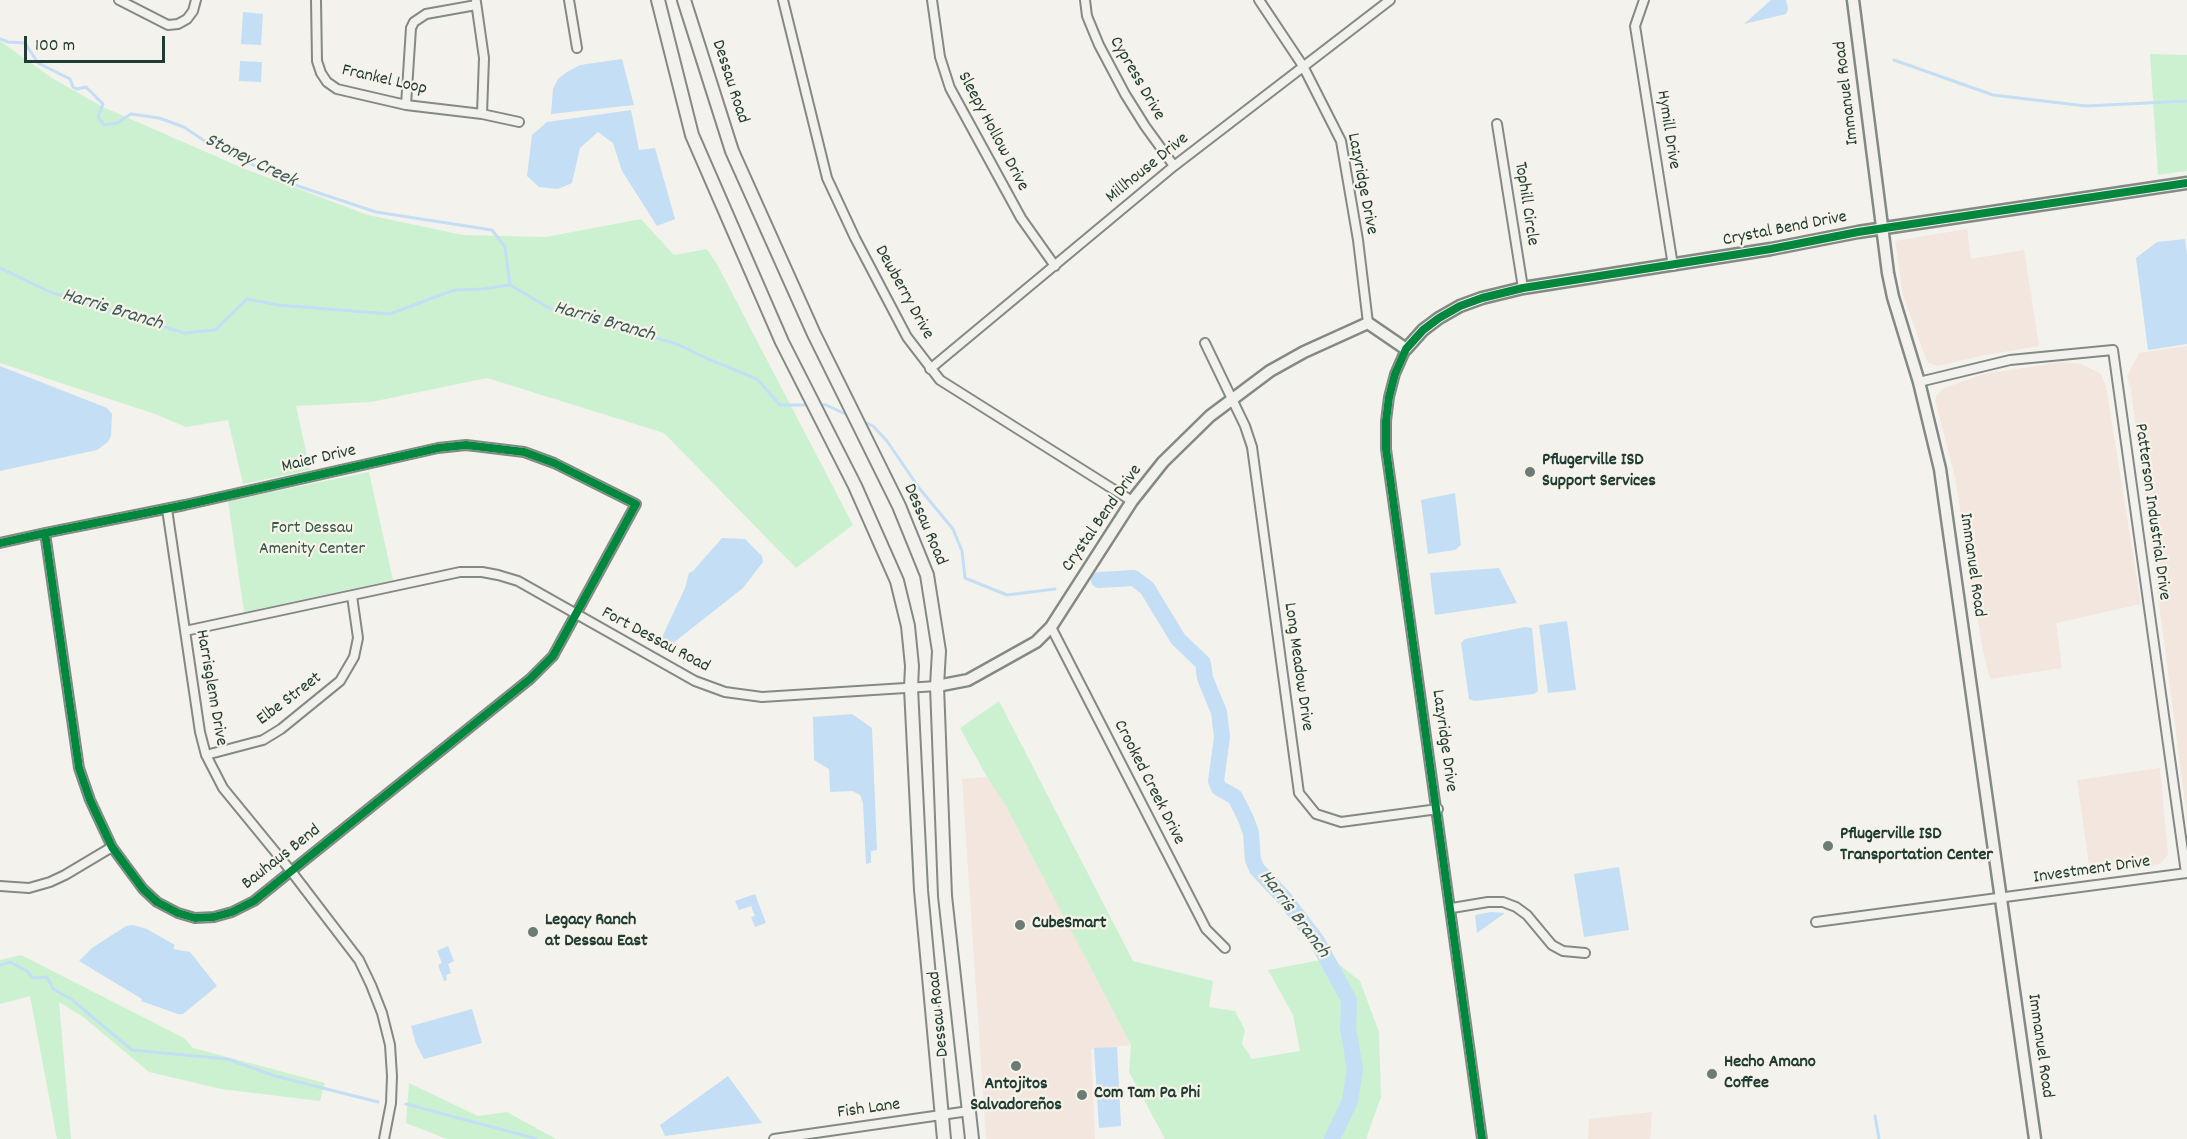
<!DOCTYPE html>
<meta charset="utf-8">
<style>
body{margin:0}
#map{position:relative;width:2187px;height:1139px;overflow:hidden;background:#f4f2ec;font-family:Dekko,sans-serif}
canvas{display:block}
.scale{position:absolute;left:24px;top:36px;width:141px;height:27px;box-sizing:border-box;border:3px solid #1f3d34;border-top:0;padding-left:8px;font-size:18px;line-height:21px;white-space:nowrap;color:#1f3d34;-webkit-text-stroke:4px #f7f3e8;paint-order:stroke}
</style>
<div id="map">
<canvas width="2187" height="1139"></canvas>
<div class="scale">100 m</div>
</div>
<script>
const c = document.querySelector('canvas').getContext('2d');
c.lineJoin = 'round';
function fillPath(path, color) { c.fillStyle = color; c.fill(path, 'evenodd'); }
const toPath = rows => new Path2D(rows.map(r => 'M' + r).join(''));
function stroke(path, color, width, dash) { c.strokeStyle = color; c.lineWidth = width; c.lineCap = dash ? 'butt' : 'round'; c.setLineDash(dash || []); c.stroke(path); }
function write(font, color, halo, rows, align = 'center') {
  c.font = font + ' Dekko,sans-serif'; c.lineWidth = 4.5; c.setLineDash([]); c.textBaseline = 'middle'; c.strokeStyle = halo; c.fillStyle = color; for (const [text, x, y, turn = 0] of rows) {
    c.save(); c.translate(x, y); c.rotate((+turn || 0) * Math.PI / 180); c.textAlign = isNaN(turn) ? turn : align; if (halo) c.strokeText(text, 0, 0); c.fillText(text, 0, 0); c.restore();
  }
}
fillPath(toPath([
 [1967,229,1971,259,2024,250,2039,346,1985,355,1938,366,1928,363,1925,356,1903,295,1895,241],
 [2187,346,2187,818,2131,390,2127,376,2139,353],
 [2062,362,2081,364,2101,374,2106,386,2141,604,2056,623,2062,668,1990,679,1982,646,1955,477,1935,400,1937,395,1944,388,1984,374],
 [2160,768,2168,855,2161,863,2152,866,2090,872,2077,780],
 [987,777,1006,805,1131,1045,1091,1049,1095,1139,986,1139,962,779],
 [1652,1112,1650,1139,1588,1139,1589,1119]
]), '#f2e6de');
fillPath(toPath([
 [0,41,52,78,103,107,245,169,368,215,463,235,546,237,641,219,674,255,707,249,718,266,853,525,796,568,664,433,487,378,371,402,296,406,310,470,243,484,228,420,186,427,155,414,0,363],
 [2150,54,2187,55,2187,171,2158,175],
 [369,472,393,580,244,612,228,501],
 [999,701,1133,961,1213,981,1209,1007,1235,1011,1245,1030,1242,1044,1252,1059,1300,1051,1293,1015,1268,970,1331,958,1360,981,1379,1032,1381,1097,1366,1139,1165,1139,1129,1072,1131,1045,1006,806,987,777,960,728],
 [21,955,184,1038,193,1048,325,1083,320,1101,221,1089,149,1072,82,1016,59,1002,71,1139,57,1139,30,996,0,1004,0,960],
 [409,1083,478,1116,507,1112,556,1139,447,1139,406,1123]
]), '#ccf1d1');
fillPath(toPath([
 [1771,0,1786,0,1788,9,1786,14,1744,24],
 [243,12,263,14,261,45,241,44],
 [622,59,634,105,551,114,553,89,558,79,567,72,580,65],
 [240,61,262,62,261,82,239,81],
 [631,110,639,150,655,148,675,219,657,226,622,171,613,143,598,132,580,148,572,183,558,189,539,187,527,176,532,135,547,122],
 [2185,239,2187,256,2187,344,2148,350,2136,258,2157,242],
 [0,366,107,408,112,414,111,436,108,442,97,450,0,471],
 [1455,493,1461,545,1455,550,1428,554,1421,500],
 [722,538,745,539,762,556,763,562,743,588,663,651,658,646,685,588,689,573,693,571],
 [1499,568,1517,603,1435,615,1430,573],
 [1567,621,1576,690,1548,693,1539,625],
 [1525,627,1532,628,1538,691,1534,694,1475,701,1469,699,1461,643,1465,639],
 [852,714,872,728,877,850,871,851,871,863,866,864,863,803,860,795,852,791,830,792,829,769,814,760,813,717],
 [1619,867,1629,930,1584,937,1574,874],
 [755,894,766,923,755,927,751,917,755,916,751,906,739,910,735,901],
 [1491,912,1505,913,1477,933,1475,915],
 [133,925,147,929,175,945,173,949,190,952,217,986,183,1014,178,1014,141,1001,142,999,79,961,92,948,126,926],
 [448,946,454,961,448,964,451,973,446,975,447,980,444,981,438,965,442,963,437,951],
 [472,1009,482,1043,424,1059,416,1044,411,1026],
 [1117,1047,1121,1126,1099,1128,1094,1048],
 [728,1076,762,1123,665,1136,660,1125]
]), '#c4def5');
stroke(toPath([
 [0,39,8,42,25,43,38,63,70,79,73,87,77,89,86,87,103,104,98,117,104,125,117,123,131,114,159,118,184,127,209,144,231,149,249,163,295,185,376,212,492,230,505,247,510,285],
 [1894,60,1993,95,2086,106,2187,101],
 [0,268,50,292,184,333,215,330,247,299,278,305,390,314,454,290,483,289,510,285,551,309,677,344,708,359,757,379,780,405,810,405],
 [817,405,826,405,850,416],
 [862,421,873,426,887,441,919,488,953,529,962,551,965,578,1007,595,1055,589],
 [0,965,10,962,27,971,33,978,47,977,53,989,71,999,132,1050,227,1059,275,1076,378,1102],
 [406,1104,537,1139],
 [1875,1116,1879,1139]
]), '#c4def5', 3);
stroke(toPath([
 [1099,580,1134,578,1147,588,1178,639,1203,663,1205,678,1219,712,1222,737,1216,781,1219,788,1235,797,1246,819,1251,833,1253,860,1257,869,1285,899,1317,941,1349,1000,1348,1028,1355,1069,1350,1101,1332,1139]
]), '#c4def5', 16);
const street = toPath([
 [119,0,168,25,178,24,187,19,193,11,196,0],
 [316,0,317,61,321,73,327,82,337,89,406,105,482,114,519,122],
 [569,0,577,48],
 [783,0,827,178,855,238,907,337,940,380,1132,501],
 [932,0,940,57,950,88,1021,218,1055,266],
 [1085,0,1087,16,1099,45,1125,94,1145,126,1174,166],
 [1259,0,1303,66,1341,141,1358,240,1368,323],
 [1644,0,1635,26,1673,266],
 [476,2,484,58,482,114],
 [406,105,411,28,414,22,426,14,476,5],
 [1497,124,1523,288],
 [1205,343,1245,426,1252,447,1299,793,1316,814,1341,822,1438,809],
 [1406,349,1395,374,1389,397,1386,421,1386,449,1482,1139],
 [930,369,1174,166,1390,0],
 [1919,382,2010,360,2113,350,2186,873],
 [167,509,200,732,206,755,223,788,291,871,359,960,371,985,382,1013,390,1045,392,1076,391,1103,384,1139],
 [0,543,45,533,185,505,438,448,466,445,524,452,554,463,636,504,553,656,530,679,254,901,232,912,214,917,195,918,178,913,157,902,143,889,112,847,90,800,79,768,45,533],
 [1051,627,1206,929,1225,948],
 [185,631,460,572,482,572,498,575,518,581,695,681,725,692,762,697,937,686],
 [206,755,263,740,281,729,340,681,354,657,358,638,352,596],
 [0,886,29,888,50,882,65,875,112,847],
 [1452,908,1488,902,1503,902,1516,907,1527,915,1552,945,1563,951,1585,953],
 [1816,922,2187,873],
 [774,1139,969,1111]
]);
const secondary = toPath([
 [1853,0,1888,273,1893,297,1919,382,1940,469,2035,1139],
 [937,686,968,680,1036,642,1051,627,1132,501,1163,462,1210,416,1270,371,1304,352,1368,323,1406,349,1423,330,1439,318,1460,306,1482,298,1523,288,1771,249,1858,232,2187,183]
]);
const primary = toPath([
 [658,0,692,135,782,342,855,486,897,581,908,626,912,666,911,688,921,890,944,1139],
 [684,0,732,151,814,334,899,506,927,575,939,651,937,686,945,896,972,1139]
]);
stroke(street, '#848985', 12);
stroke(secondary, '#848985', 15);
stroke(primary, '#848985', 16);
stroke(street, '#f2f1ed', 8);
stroke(secondary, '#f2f1ed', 10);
stroke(primary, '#f2f1ed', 12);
stroke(toPath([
 [0,543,45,533,185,505,438,448,466,445,524,452,554,463,636,504,553,656,530,679,254,901,232,912,214,917,195,918,178,913,157,902,143,889,112,847,90,800,79,768,45,533],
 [1482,1139,1386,449,1386,421,1389,397,1395,374,1406,349,1423,330,1439,318,1460,306,1482,298,1523,288,1771,249,1858,232,2187,183]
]), '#00873e', 8);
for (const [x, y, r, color] of [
 [1530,472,6,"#6a7c74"],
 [1828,846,6,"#6a7c74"],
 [1020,925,6,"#6a7c74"],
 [533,932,6,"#6a7c74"],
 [1016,1066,6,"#6a7c74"],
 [1712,1074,6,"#6a7c74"],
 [1082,1095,6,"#6a7c74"]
]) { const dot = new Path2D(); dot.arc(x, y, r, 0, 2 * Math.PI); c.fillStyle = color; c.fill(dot); stroke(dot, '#f7f3e8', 2); }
write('18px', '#1f3d34', '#f7f3e8', [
 ["Cypress Drive",1136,79,60],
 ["Frankel Loop",384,81,13],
 ["Dessau Road",729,82,72],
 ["Immanuel Road",1848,93,-97],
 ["Hymill Drive",1667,130,81],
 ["Sleepy Hollow Drive",992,132,62],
 ["Millhouse Drive",1148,169,-39],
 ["Lazyridge Drive",1361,184,79],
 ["Tophill Circle",1525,204,81],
 ["Crystal Bend Drive",1785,230,-11],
 ["Dewberry Drive",903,293,61],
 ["Maier Drive",319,460,-13],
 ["Patterson Industrial Drive",2151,512,82],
 ["Crystal Bend Drive",1103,519,-55],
 ["Dessau Road",924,525,67],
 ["Immanuel Road",1971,565,82],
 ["Fort Dessau Road",655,641,28],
 ["Long Meadow Drive",1297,667,82],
 ["Harrisglenn Drive",210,688,80],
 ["Elbe Street",290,700,-37],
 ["Lazyridge Drive",1443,741,82],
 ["Crooked Creek Drive",1148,783,63],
 ["Bauhaus Bend",282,858,-38],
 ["Investment Drive",2092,871,-8],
 ["Dessau Road",940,1014,-96],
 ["Immanuel Road",2039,1046,82],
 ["Fish Lane",869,1110,-8]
]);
write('bold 18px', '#1f3d34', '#f7f3e8', [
 ["Pflugerville ISD",1542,462],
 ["Support Services",1542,483],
 ["Pflugerville ISD",1840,836],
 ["Transportation Center",1840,857],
 ["Legacy Ranch",545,922],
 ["at Dessau East",545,943],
 ["CubeSmart",1032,925],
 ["Hecho Amano",1724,1064],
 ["Coffee",1724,1085],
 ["Antojitos",1016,1086,"center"],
 ["Salvadoreños",1016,1107,"center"],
 ["Com Tam Pa Phi",1094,1095]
], 'left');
write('18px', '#345848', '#f7f3e8', [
 ["Fort Dessau",312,530],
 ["Amenity Center",312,551]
]);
write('italic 20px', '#3c5b5b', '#f7f3e8', [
 ["Stoney Creek",250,162,26],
 ["Harris Branch",112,311,17],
 ["Harris Branch",604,323,16],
 ["Harris Branch",1293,915,53]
]);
</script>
